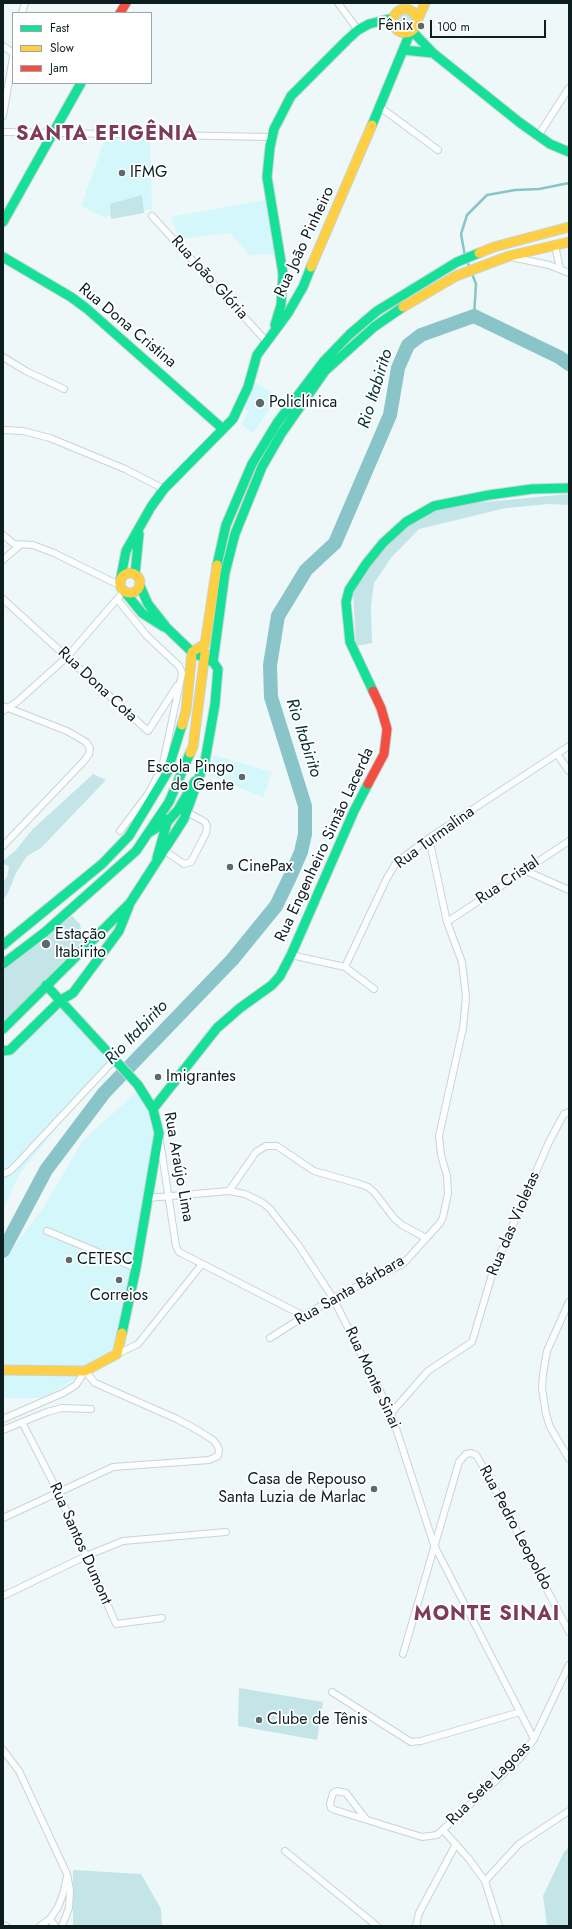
<!DOCTYPE html>
<meta charset="utf-8">
<style>
body{margin:0}
#map{position:relative;width:572px;height:1929px;overflow:hidden;background:#eef8f9;font-family:Jost,sans-serif}
canvas{display:block}
.frame{position:absolute;inset:0;border:4px solid #0d1e20;pointer-events:none}
.legend{position:absolute;left:12px;top:12px;width:140px;height:72px;box-sizing:border-box;background:#fff;border:1px solid #9ea5a6;margin:0;padding:5px 7px;list-style:none;font-size:12px;color:#0d1e20}
.legend li{display:flex;align-items:center;gap:8px;height:20px}
.legend b{width:20px;border:1px solid #9ea5a6}
.scale{position:absolute;left:430px;top:20px;width:116px;height:18px;box-sizing:border-box;border:2px solid #0d1e20;border-top:0;padding-left:5px;font-size:12px;line-height:14px;white-space:nowrap;color:#0d1e20;-webkit-text-stroke:3px #fff;paint-order:stroke}
</style>
<div id="map">
<canvas width="572" height="1929"></canvas>
<div class="frame"></div>
<ul class="legend">
<li><b style="height:5px;background:#16e098"></b>Fast</li>
<li><b style="height:5px;background:#ffcf43"></b>Slow</li>
<li><b style="height:5px;background:#f24e42"></b>Jam</li>
</ul>
<div class="scale">100 m</div>
</div>
<script>
const c = document.querySelector('canvas').getContext('2d');
c.lineJoin = 'round';
function fillPath(path, color) { c.fillStyle = color; c.fill(path, 'evenodd'); }
const toPath = rows => new Path2D(rows.map(r => 'M' + r).join(''));
function stroke(path, color, width, dash) { c.strokeStyle = color; c.lineWidth = width; c.lineCap = dash ? 'butt' : 'round'; c.setLineDash(dash || []); c.stroke(path); }
function write(font, color, halo, rows, align = 'center') {
  c.font = font + ' Jost,sans-serif'; c.lineWidth = 3.5; c.setLineDash([]); c.textBaseline = 'middle'; c.strokeStyle = halo; c.fillStyle = color; for (const [text, x, y, turn = 0] of rows) {
    c.save(); c.translate(x, y); c.rotate((+turn || 0) * Math.PI / 180); c.textAlign = isNaN(turn) ? turn : align; if (halo) c.strokeText(text, 0, 0); c.fillText(text, 0, 0); c.restore();
  }
}
fillPath(toPath([
 [105,139,150,139,152,209,104,217,81,206],
 [269,199,277,254,249,255,230,233,179,239,171,217],
 [253,381,278,396,253,433,241,424,249,411,245,409],
 [214,755,272,772,263,797,208,775],
 [62,1009,110,1060,19,1175,3,1210,3,1058],
 [137,1092,148,1107,155,1136,114,1354,45,1398,3,1398,3,1262,45,1205,83,1140]
]), '#d4f7fb');
fillPath(toPath([
 '397 21a8 8 0 1 1 16 0a8 8 0 1 1-16 0Z',
 [142,195,144,213,111,219,110,204],
 [569,494,569,505,549,504,506,508,419,529,391,558,374,583,371,606,372,643,356,646,353,590,384,548,418,516,444,506],
 [93,774,106,780,41,848,27,856,16,873,8,893,3,900,3,882,7,877,9,866,3,864,3,861,15,851,32,830],
 [72,916,80,924,83,941,3,1023,3,968],
 [239,1688,323,1702,317,1740,238,1726],
 [569,1847,569,1926,547,1926,543,1896,564,1852],
 [73,1870,141,1874,161,1909,162,1926,73,1926]
]), '#c3e5e8');
stroke(toPath([
 [465,256,461,234,467,215,487,195,515,190,539,189,569,183],
 [467,261,476,284,474,316]
]), '#89c4c9', 2.5);
stroke(toPath([
 [3,1251,46,1170,104,1093,232,960,276,906,290,877,301,852,305,834,305,806,271,697,270,665,278,616,306,570,335,543,390,415,398,368,408,345,421,335,474,316,559,357,569,364]
]), '#89c4c9', 14);
const street = toPath([
 [338,3,358,30],
 [22,13,25,3],
 [3,46,13,53],
 [380,107,438,150],
 [3,116,13,57],
 [3,132,271,137],
 [538,136,569,88],
 [152,216,266,341],
 [555,245,560,269],
 [511,257,549,265,569,273],
 [3,357,26,371,64,389],
 [3,430,23,431,50,438,125,469,164,489],
 [3,535,14,544,33,545,54,553,121,586],
 [3,560,20,545],
 [3,599,148,731,177,686],
 [117,599,147,636,179,666,182,673,162,768,148,794,120,831],
 [3,706,67,731,86,742,90,748,89,754,84,761,3,846],
 [3,711,18,701,67,657,124,591],
 [557,754,569,771],
 [165,851,184,864,191,862,206,833,207,826,205,822,187,812],
 [524,870,569,890],
 [447,922,569,841],
 [291,955,345,967,374,989],
 [345,967,387,878,396,863,429,838,569,746],
 [160,1141,176,1246,179,1252,304,1316],
 [3,1174,10,1171,18,1163,115,1059],
 [229,1191,256,1152,266,1146,277,1146,314,1171,360,1184,368,1187,374,1192,394,1218,402,1225,426,1238],
 [148,1198,229,1191,245,1194,263,1203,270,1209,299,1246,333,1298,391,1413,434,1545,534,1739],
 [47,1231,136,1268],
 [569,1302,547,1351,543,1374,542,1388,546,1414,550,1427,569,1459],
 [270,1338,333,1298,403,1264,440,1223,443,1217,448,1193,447,1176,441,1155,439,1136,463,1028,466,997,462,962,447,922,429,838],
 [117,1354,138,1344,202,1264],
 [391,1413,428,1371,472,1342,494,1268,549,1142,564,1114,569,1112],
 [3,1419,63,1393,76,1385,85,1371,95,1383,177,1419,199,1431,213,1440,217,1445,219,1450,218,1456,209,1460,113,1467,3,1518],
 [22,1422,58,1492,116,1624,162,1618],
 [3,1430,47,1412,62,1408,91,1409],
 [3,1596,86,1556,123,1541,226,1532],
 [403,1654,459,1462,466,1454,471,1453,476,1455,484,1468,569,1632],
 [332,1692,411,1742,421,1741,520,1712],
 [3,1750,19,1771,67,1874,70,1890,69,1908,62,1926],
 [366,1819,346,1793,337,1791,333,1793,330,1804,331,1808,335,1810,422,1837,437,1835,520,1758,534,1739,569,1665],
 [443,1830,469,1859,485,1881,499,1926],
 [285,1851,377,1926],
 [485,1881,519,1844,569,1811],
 [50,1919,55,1926],
 [3,1925,6,1926],
 [40,1926,50,1919,58,1907,63,1894,67,1877],
 [416,1926,419,1913,456,1844]
]);
const fast = toPath([
 [412,31,433,53,519,122,550,144,569,152],
 [404,50,433,53],
 [372,125,410,33],
 [3,222,81,83],
 [3,257,71,297,86,308,223,429],
 [275,325,281,305,283,274,267,177,270,147,274,129,291,96,347,40,358,30,369,24,393,18],
 [217,565,226,525,252,464,277,423,324,361,350,334,377,311,457,262,479,253],
 [135,574,139,534],
 [120,582,126,551,151,507,164,489,233,419,248,387,257,355,288,313,303,287,311,267],
 [124,591,142,613,164,627],
 [213,662,225,573,235,534,262,467,281,434,325,371,374,327,403,307],
 [373,691,350,642,346,602,349,590,366,564,383,543,406,522,434,506,489,495,532,489,569,488],
 [150,832,168,821,178,810,195,781],
 [157,858,168,819],
 [3,945,102,864,129,836,167,773,182,725],
 [3,964,45,932,136,851,169,802,190,753],
 [46,985,138,1085,153,1109,159,1133,136,1268,122,1333],
 [3,1029,130,903,184,819,205,761,215,704,218,669,213,662,192,652,167,628,148,604,140,586],
 [3,1051,10,1050,61,1000,73,993,119,931,129,906],
 [153,1109,217,1028,240,1008,272,985,280,976,291,955,354,811,368,784]
]);
const slow = toPath([
 '393 21a12 12 0 1 1 24 0a12 12 0 1 1-24 0Z',
 [417,21,425,3],
 [479,253,494,247,569,227],
 [311,267,372,125],
 [403,307,456,276,509,256,569,242],
 '120 583a10 10 0 1 1 20 0a10 10 0 1 1-20 0Z',
 [182,725,186,711,192,652,205,644,217,565],
 [190,753,193,747,205,653],
 [3,1370,85,1371,117,1354,122,1333]
]);
const jam = toPath([
 [120,13,126,3],
 [368,784,384,754,387,729,381,708,373,691]
]);
stroke(street, '#c8d4d5', 8);
stroke(fast, '#c8d4d5', 11);
stroke(slow, '#c8d4d5', 11);
stroke(jam, '#c8d4d5', 11);
stroke(street, '#fcfefe', 6);
stroke(fast, '#16e098', 9);
stroke(slow, '#ffcf43', 9);
stroke(jam, '#f24e42', 9);
for (const [x, y, r, color] of [
 [421,26,4,"#5c6a6c"],
 [122,173,4,"#5c6a6c"],
 [260,403,5,"#5c6a6c"],
 [242,777,4,"#5c6a6c"],
 [230,867,4,"#5c6a6c"],
 [46,944,5,"#5c6a6c"],
 [158,1077,4,"#5c6a6c"],
 [69,1260,4,"#5c6a6c"],
 [119,1280,4,"#5c6a6c"],
 [374,1489,4,"#5c6a6c"],
 [259,1720,4,"#5c6a6c"]
]) { const dot = new Path2D(); dot.arc(x, y, r, 0, 2 * Math.PI); c.fillStyle = color; c.fill(dot); stroke(dot, '#fff', 1.5); }
write('16px', '#0d1e20', '#fff', [
 ["Fênix",413,26,"right"],
 ["IFMG",130,173],
 ["Policlínica",269,403],
 ["Escola Pingo",234,768,"right"],
 ["de Gente",234,786,"right"],
 ["CinePax",238,867],
 ["Estação",55,935],
 ["Itabirito",55,953],
 ["Imigrantes",166,1077],
 ["CETESC",77,1260],
 ["Correios",119,1296,"center"],
 ["Casa de Repouso",366,1480,"right"],
 ["Santa Luzia de Marlac",366,1498,"right"],
 ["Clube de Tênis",267,1720]
], 'left');
write('16px', '#0d1e20', '#fff', [
 ["Rua João Pinheiro",305,242,-65],
 ["Rua João Glória",209,278,48],
 ["Rua Dona Cristina",127,326,40],
 ["Rua Dona Cota",97,685,43],
 ["Rua Turmalina",435,838,-36],
 ["Rua Engenheiro Simão Lacerda",325,845,-65],
 ["Rua Cristal",508,881,-34],
 ["Rua Araújo Lima",178,1167,80],
 ["Rua das Violetas",514,1224,-67],
 ["Rua Santa Bárbara",350,1291,-30],
 ["Rua Monte Sinai",372,1378,65],
 ["Rua Pedro Leopoldo",515,1528,62],
 ["Rua Santos Dumont",80,1544,66],
 ["Rua Sete Lagoas",489,1784,-45]
]);
write('italic 17px', '#083134', '#fff', [
 ["Rio Itabirito",376,389,-73],
 ["Rio Itabirito",303,738,72],
 ["Rio Itabirito",137,1033,-46]
]);
c.letterSpacing = '1px';
write('bold 20px', '#7d3a59', '#fff', [
 ["SANTA EFIGÊNIA",107,135],
 ["MONTE SINAI",487,1615]
]);
c.letterSpacing = '0px';
</script>
